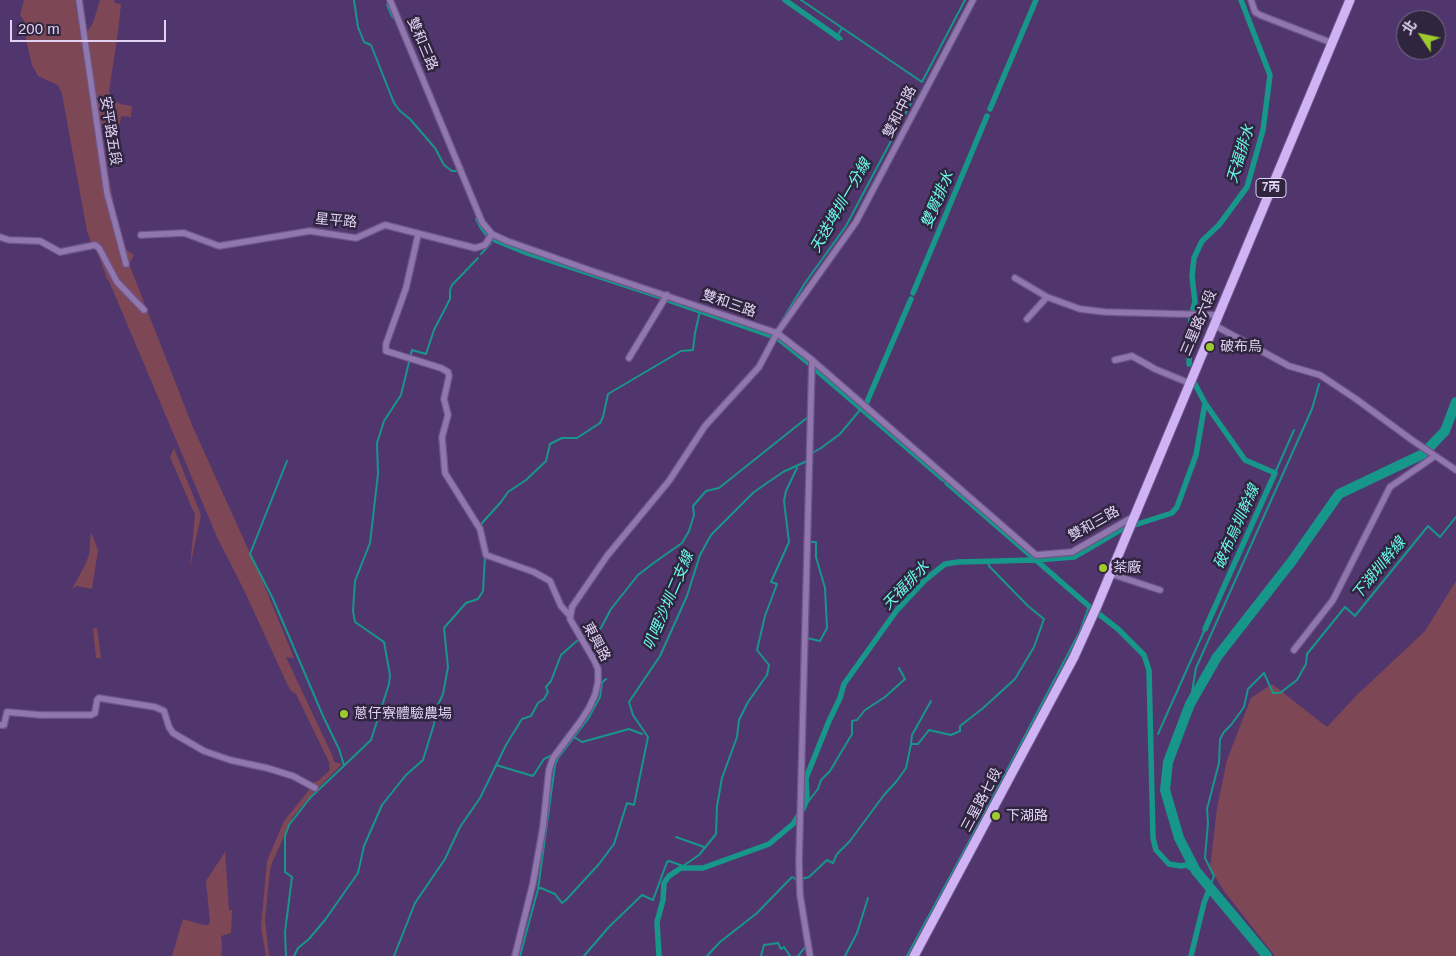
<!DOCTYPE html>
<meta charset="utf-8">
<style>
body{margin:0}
#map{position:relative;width:1456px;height:956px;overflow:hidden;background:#51366e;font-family:Helvetica,"Noto Sans TC",sans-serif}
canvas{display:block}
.north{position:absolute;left:1396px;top:10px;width:50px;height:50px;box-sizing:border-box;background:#30253f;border:1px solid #776a87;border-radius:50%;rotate:304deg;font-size:14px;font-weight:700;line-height:20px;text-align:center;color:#e1d2f4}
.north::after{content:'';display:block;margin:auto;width:18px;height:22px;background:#9fca2d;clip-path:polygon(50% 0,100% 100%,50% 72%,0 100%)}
.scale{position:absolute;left:10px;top:20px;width:156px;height:22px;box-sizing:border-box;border:2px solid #e1d2f4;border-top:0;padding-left:6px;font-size:15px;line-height:18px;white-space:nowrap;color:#e1d2f4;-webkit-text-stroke:4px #30253f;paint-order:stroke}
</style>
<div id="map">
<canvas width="1456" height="956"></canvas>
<div class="north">北</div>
<div class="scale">200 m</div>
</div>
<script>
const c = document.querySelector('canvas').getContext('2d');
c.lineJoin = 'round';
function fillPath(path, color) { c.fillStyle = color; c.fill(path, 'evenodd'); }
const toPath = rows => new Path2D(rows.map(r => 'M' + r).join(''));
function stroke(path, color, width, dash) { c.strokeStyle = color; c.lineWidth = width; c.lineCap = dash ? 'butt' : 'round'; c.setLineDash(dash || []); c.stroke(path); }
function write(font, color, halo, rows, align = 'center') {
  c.font = font + ' Helvetica,"Noto Sans TC",sans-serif'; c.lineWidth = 5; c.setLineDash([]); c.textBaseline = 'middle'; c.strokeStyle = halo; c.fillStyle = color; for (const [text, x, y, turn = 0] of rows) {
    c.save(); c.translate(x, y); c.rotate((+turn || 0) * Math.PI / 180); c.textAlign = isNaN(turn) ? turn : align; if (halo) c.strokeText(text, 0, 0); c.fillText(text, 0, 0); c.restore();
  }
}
fillPath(toPath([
 [24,0,75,0,80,33,87,32,93,23,100,0,114,0,115,3,121,4,118,32,109,91,112,98,120,104,132,106,131,117,121,116,120,124,100,126,116,218,125,249,134,255,129,264,192,425,262,580,294,658,286,657,333,757,334,762,342,764,317,789,292,818,272,863,270,870,265,919,269,956,266,956,261,927,267,861,284,821,309,790,305,782,312,783,318,781,330,770,329,762,296,694,290,690,243,588,217,537,109,281,107,279,95,245,92,245,87,231,62,94,58,85,38,76,32,65,26,40,25,22,20,15],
 [174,448,201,515,190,567,195,515,170,457],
 [91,532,98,550,92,589,77,586,72,589,85,565,89,555],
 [1456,581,1456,956,1275,956,1224,891,1210,868,1217,808,1227,760,1251,698,1272,684,1327,727,1357,695,1425,631],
 [93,628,97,628,101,658,96,658],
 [225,852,229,910,232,910,231,933,221,936,222,945,221,956,172,956,183,919,203,925,208,925,210,922,206,881]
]), '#7e4755');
stroke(toPath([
 [354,0,358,27,364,42,371,45,394,103,400,111,410,119,435,148,444,165,452,171,458,171],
 [801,0,922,82,965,0],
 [839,38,842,39],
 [838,39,836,38,842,28],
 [481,254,491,243],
 [780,324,805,283,846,226,918,90],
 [812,453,821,448,840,434,860,410],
 [287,461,250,554,273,599,323,716,339,749,344,765],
 [1275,473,1294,430],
 [811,511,811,488],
 [481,527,482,523,501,502,508,492,526,480,546,461,550,444,562,438,577,438,600,423,603,417,608,394,681,351,693,350,695,333,700,311],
 [583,637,585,636,589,640,592,635,601,628,611,609,638,575,655,562,682,543,689,531,694,515,693,506,706,491,719,488,808,417],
 [807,640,807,638,820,641,827,628,825,588,816,557,816,542,810,542],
 [599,685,606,679],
 [1190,704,1196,668,1312,409,1319,384],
 [1158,734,1205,629],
 [574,737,582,742,629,729,642,734],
 [911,744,912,735,931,701],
 [559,745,582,715],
 [496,765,533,776,544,759,552,755],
 [804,807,818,789,821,780,830,771,852,734,852,721,857,720,865,710,885,697,905,679,899,668],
 [803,813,803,800],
 [676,837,704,847],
 [1174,867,1175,866],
 [1210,887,1214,876,1205,858,1208,823,1207,809,1219,763,1220,739,1224,732,1231,725,1244,707,1248,689,1264,673,1273,693,1280,693,1297,680,1306,664,1307,654,1345,607,1355,616,1428,526,1440,537,1456,517],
 [538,889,541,888,555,894,562,903,566,900,599,864,614,844,627,803,634,805,648,737,633,715,629,702,660,656,687,596,700,555,711,535,754,492,783,472,807,461],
 [286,956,285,932,292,877,285,872,285,836,289,825,310,798,371,740,389,684,390,675,384,642,355,622,353,611,355,581,370,543,378,474,377,443,384,421,401,395,412,350,426,354,434,330,450,299,450,290,452,285,478,258],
 [294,956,298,948,309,939,325,920,358,873,364,846,382,805,406,775,423,760,434,724,436,709,443,694,448,667,444,628,466,603,478,599,483,591,485,556],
 [394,956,415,903,445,859,460,827,480,798,506,745,522,719,531,716,538,703,544,699,548,692,546,687,551,681,561,655,579,639],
 [520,956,538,889,555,765,558,758,588,719,600,697,602,682],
 [584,956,608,928,642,895,653,900,667,862,669,861,683,866,699,855,716,834,717,806,722,778,737,737,739,720,748,702,767,675,769,665,757,650,765,616,777,584,771,582,789,542,784,501,786,491,797,468],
 [707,956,720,942,757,913,792,877,797,880,809,877,827,860,833,863,837,854,850,841,884,795,896,782,906,768,911,744,918,744,929,730,951,735,960,731,960,726,982,709,1015,679,1034,647,1044,619,1028,606,989,566,988,561],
 [761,956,764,945,778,943,781,949,784,947,790,956],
 [798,956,806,946],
 [845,956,857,933,868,898],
 [907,956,985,812,1080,631,1089,606]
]), '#17968a', 2);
stroke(toPath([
 [785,0,839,38],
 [389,5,394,16],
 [990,109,1036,0],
 [478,219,482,227,489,236],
 [495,240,527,253,661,297],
 [913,293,987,116],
 [665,299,772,336],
 [779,339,810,364],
 [1189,364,1191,316,1195,302,1192,276,1194,258,1202,241,1219,225,1247,187,1263,130,1270,75,1241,0],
 [815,369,943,479],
 [866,404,911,299],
 [947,483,1090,607],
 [1100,615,1118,629,1144,655,1149,670,1153,838,1156,850,1169,864,1181,866,1186,865,1196,871],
 [1205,629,1275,473,1245,460,1205,403],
 [659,956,657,922,663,900,664,883,669,876,681,868,703,868,769,844,793,824,804,807,807,799,806,778,829,721,840,698,844,684,897,610,925,580,945,564,958,562,1037,560,1074,557,1122,529,1172,513,1177,507,1196,455,1205,403,1195,384],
 [1191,956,1204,903,1210,887]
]), '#17968a', 5.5);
stroke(toPath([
 [1267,956,1196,871,1179,838,1165,790,1168,762,1190,704,1217,657,1292,561,1339,494,1423,454,1445,431,1456,402]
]), '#17968a', 10);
const minor = toPath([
 [79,0,107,193,126,264],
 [390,0,482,222,492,234,507,241,592,271,777,333,812,360,1036,555,1072,552,1133,517],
 [1251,0,1255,12,1260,15,1332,43],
 [141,235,184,233,219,246,310,231,356,238,385,225,475,248,485,245,492,234],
 [418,235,406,288,386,344,386,351,441,368,448,372,449,376,444,399,448,415,442,437,445,473,480,529,486,555,534,572,550,581,561,606,570,616],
 [0,237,9,240,40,241,60,252,95,245,99,248,117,282,144,310],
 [1015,278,1047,297,1080,309,1105,312,1218,315],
 [1027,319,1047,297],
 [1214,325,1289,366,1320,375,1356,399,1412,440,1456,470],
 [629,358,667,295],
 [1115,360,1132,356,1155,369,1189,383],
 [1111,574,1160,590],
 [1294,650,1333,600,1390,487,1435,456],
 [0,725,4,725,7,712,41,715,91,715,95,713,97,700,99,698,155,707,164,711,169,727,173,733,204,751,230,760,267,768,293,776,315,788],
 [515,956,533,883,543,827,549,770,553,758,580,722,589,708,595,695,598,682,598,669,594,660,570,619,572,607,607,556,669,481,705,426,759,367,777,333,856,222,973,0],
 [810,956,800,895,799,862,812,360]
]);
const primary = toPath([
 [914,956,1074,657,1097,606,1350,0]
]);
stroke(minor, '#6e5589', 8);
stroke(primary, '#6e5589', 11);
stroke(minor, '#9077ae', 5.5);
stroke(primary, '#d0b3f5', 9);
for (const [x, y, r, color] of [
 [1210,347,5,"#9fca2d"],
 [1103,568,5,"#9fca2d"],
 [344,714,5,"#9fca2d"],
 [996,816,5,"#9fca2d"]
]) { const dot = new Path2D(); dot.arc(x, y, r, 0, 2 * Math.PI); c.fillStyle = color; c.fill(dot); stroke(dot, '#30253f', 2); }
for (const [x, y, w] of [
 [1271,188,30]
]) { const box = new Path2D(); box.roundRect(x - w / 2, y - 9.5, w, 19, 4); c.fillStyle = '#30253f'; c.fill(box); stroke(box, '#e1d2f4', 1); }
write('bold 12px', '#e1d2f4', null, [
 ["7丙",1271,188]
]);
write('14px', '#e1d2f4', '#30253f', [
 ["雙和三路",422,44,67],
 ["雙和中路",900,112,-63],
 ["安平路五段",110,131,81],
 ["星平路",336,221,5],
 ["雙和三路",729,304,19],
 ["三星路六段",1199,323,-67],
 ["雙和三路",1094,524,-29],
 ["東興路",596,642,62],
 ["三星路七段",982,800,-62]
]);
write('14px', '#e1d2f4', '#30253f', [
 ["破布烏",1220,347],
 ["茶廠",1113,568],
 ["蔥仔寮體驗農場",354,714],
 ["下湖路",1006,816]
], 'left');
write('italic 15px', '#6afae9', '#30253f', [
 ["天福排水",1241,154,-73],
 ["雙賢排水",938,200,-67],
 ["天送埤圳一分線",841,206,-60],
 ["破布烏圳幹線",1237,527,-66],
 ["下湖圳幹線",1379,569,-51],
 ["天福排水",906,586,-46],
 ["叭哩沙圳二支線",669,601,-67]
]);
</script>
